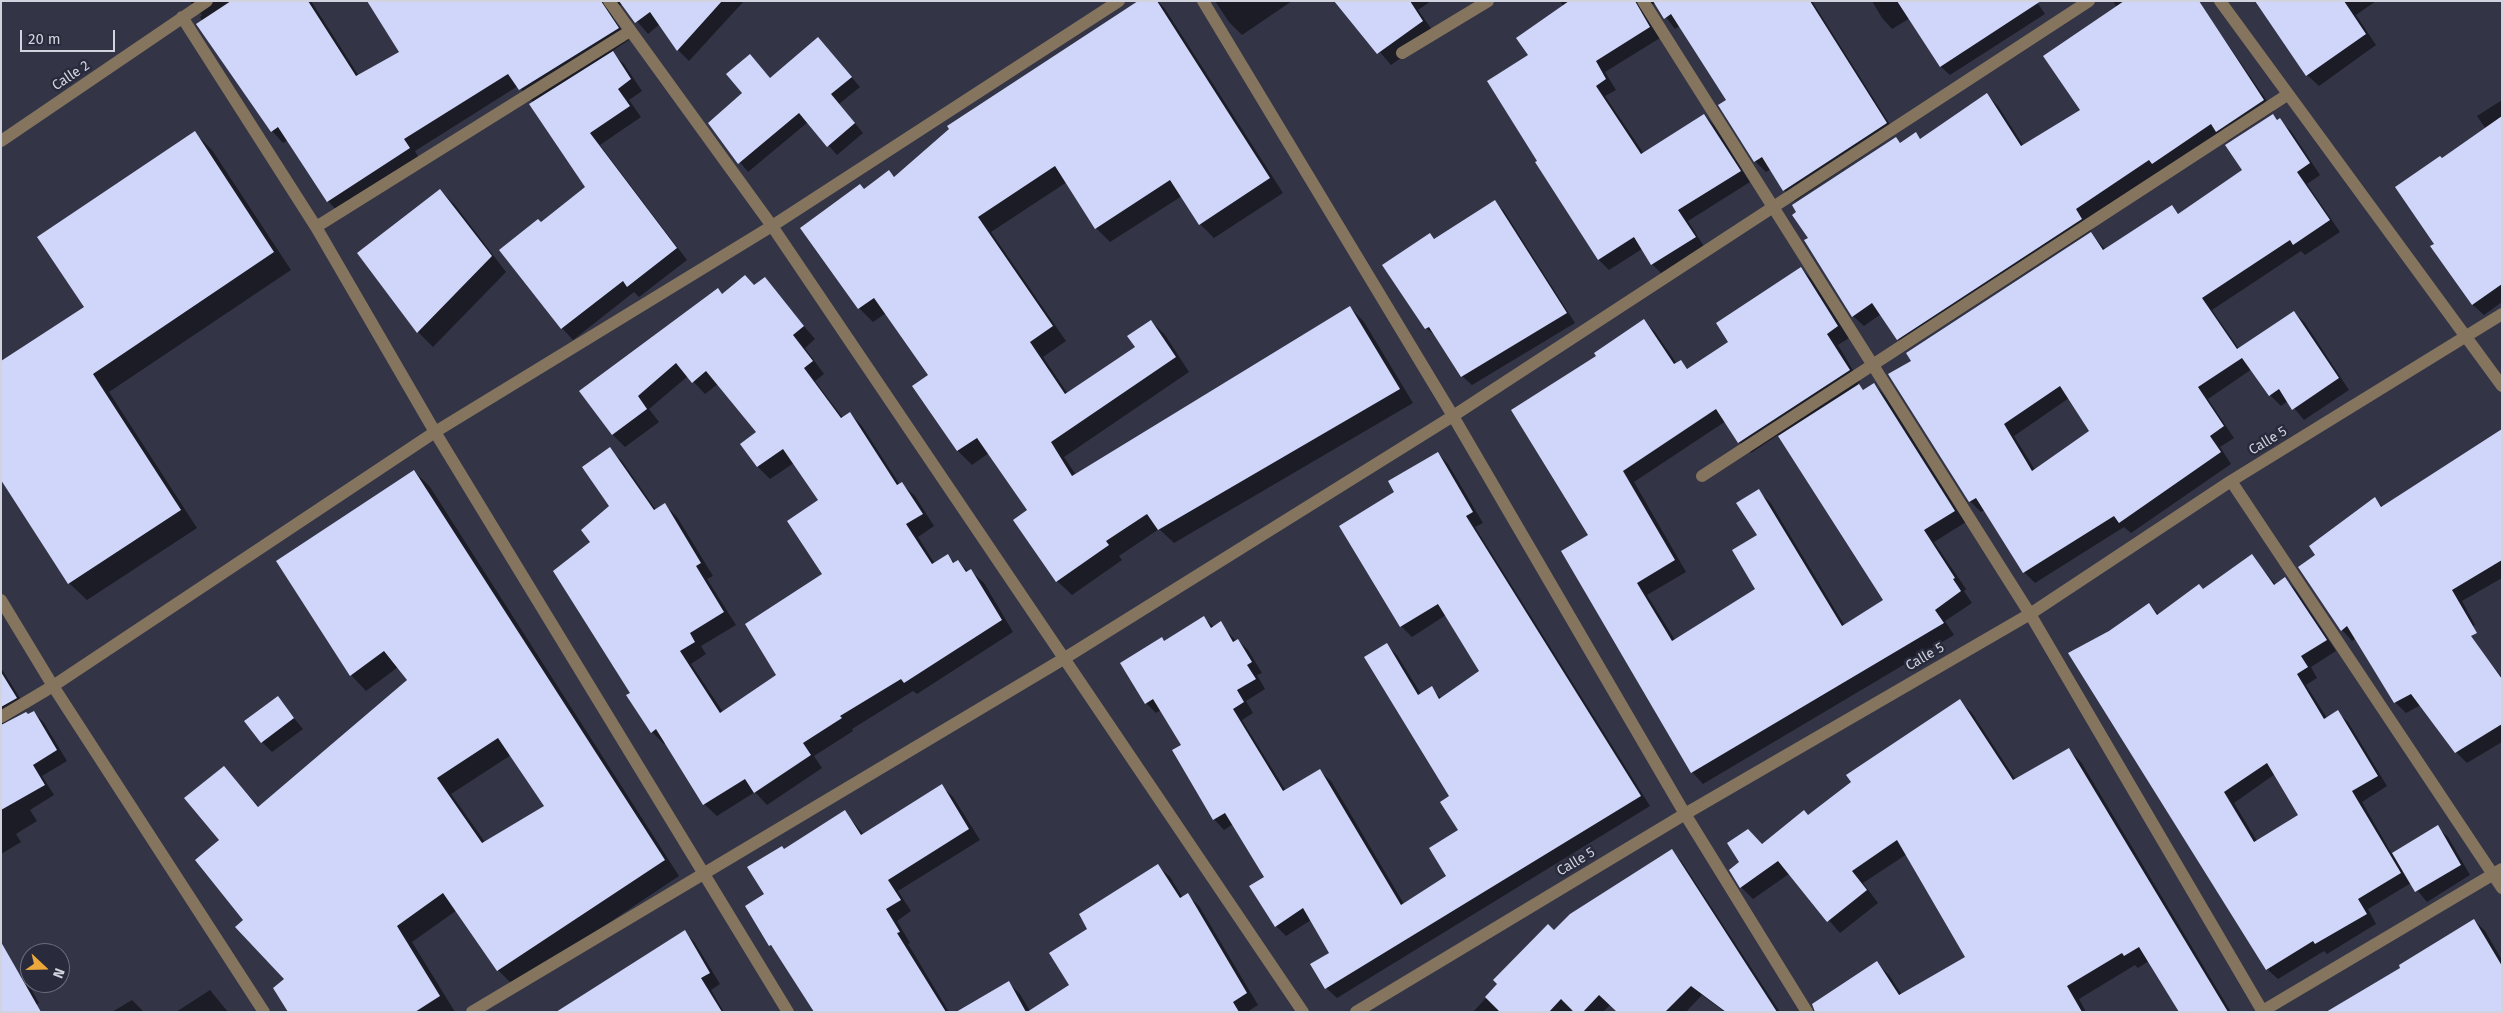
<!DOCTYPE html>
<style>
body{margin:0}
#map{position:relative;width:2503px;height:1013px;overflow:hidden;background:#333547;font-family:"Fira Sans",sans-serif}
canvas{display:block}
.frame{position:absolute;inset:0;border:2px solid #d1d3de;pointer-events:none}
.north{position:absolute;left:20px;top:943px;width:50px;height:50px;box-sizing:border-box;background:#292b3c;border:1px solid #6c6e7d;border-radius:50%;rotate:111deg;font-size:14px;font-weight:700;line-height:20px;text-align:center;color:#d1d3de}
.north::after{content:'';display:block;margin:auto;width:18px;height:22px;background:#eda83b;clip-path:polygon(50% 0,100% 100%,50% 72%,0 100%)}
.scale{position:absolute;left:20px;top:30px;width:95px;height:22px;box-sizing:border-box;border:2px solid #d1d3de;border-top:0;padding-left:6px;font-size:15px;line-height:18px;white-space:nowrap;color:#d1d3de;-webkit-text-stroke:4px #292b3c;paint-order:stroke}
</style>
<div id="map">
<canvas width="2503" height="1013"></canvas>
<div class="frame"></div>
<div class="north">N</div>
<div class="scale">20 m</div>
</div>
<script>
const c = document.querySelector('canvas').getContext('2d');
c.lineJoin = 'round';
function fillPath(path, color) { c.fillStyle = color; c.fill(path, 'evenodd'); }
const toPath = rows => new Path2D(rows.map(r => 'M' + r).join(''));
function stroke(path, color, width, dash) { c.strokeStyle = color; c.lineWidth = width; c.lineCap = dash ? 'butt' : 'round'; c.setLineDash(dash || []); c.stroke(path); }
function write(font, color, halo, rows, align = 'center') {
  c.font = font + ' "Fira Sans",sans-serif'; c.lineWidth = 5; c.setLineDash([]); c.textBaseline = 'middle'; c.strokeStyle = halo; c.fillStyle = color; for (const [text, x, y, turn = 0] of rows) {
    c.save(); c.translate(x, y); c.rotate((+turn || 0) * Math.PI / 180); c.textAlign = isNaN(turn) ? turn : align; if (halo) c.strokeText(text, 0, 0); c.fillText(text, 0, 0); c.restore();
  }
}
fillPath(toPath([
 [189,1,311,1,359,76,401,52,369,1,744,1,689,61,678,50,660,24,648,34,623,5,616,5,613,10,613,18,629,40,611,52,624,64,642,91,629,100,641,117,600,145,687,260,639,297,634,292,573,340,562,328,541,224,587,187,533,102,518,86,415,151,420,160,339,213,328,201,288,140,283,143,272,131,200,17,202,15],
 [1141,1,1158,1,1165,9,1283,193,1214,238,1200,224,1182,196,1110,242,1096,228,1067,182,991,232,1066,341,1043,357,1068,394,1136,347,1151,321,1165,335,1189,372,1064,457,1076,475,1350,307,1364,322,1413,403,1174,543,1159,529,1119,556,1122,560,1072,595,1057,581,1015,520,1029,510,989,453,972,465,958,451,914,387,929,376,886,313,873,322,859,308,864,190,889,172,895,177],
 [1215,1,1292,1,1242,35,1229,22],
 [1336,1,1431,1,1418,10,1435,34,1391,65],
 [1560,1,1812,1,1896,134,1795,201,1784,190,1771,169,1766,172,1755,161,1720,105,1727,100,1680,26,1675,29,1656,4,1650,4,1660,38,1605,72,1616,90,1605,96,1644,154,1704,115,1715,126,1750,182,1688,221,1705,248,1662,274,1652,264,1642,249,1609,270,1599,260,1536,163,1539,161,1529,56,1563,6],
 [1872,1,1913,1,1920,12,1892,29,1882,18],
 [2036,1,2045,14,1950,75,1941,67,1916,28],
 [2113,1,2198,1,2274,111,2228,141,2221,135,2086,220,2092,230,1908,349,1898,339,1881,314,1864,326,1853,316,1901,144,1916,134,1921,140,1987,95,1998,106,2023,145,2081,110,2117,8],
 [2257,1,2376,1,2356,15,2376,45,2319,86,2307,75],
 [818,39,860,87,839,104,863,133,837,155,808,122,748,172,709,124,744,93,771,79],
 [2502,100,2502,302,2484,315,2473,305,2432,247,2435,244,2397,188,2486,129,2477,116],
 [2273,115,2291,131,2320,175,2307,184,2340,232,2305,255,2301,251,2212,310,2239,349,2294,312,2305,323,2349,390,2304,420,2288,401,2281,406,2270,395,2252,369,2208,399,2234,438,2220,447,2231,464,2131,533,2124,527,2035,583,2024,572,1985,510,1981,512,1970,501,1912,361,2091,234,2106,250,2172,207,2179,214,2244,170],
 [2069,398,2091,431,2035,470,2014,436],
 [195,133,212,150,291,270,109,392,197,528,87,600,69,583,3,480,1,481,1,363,86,308],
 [440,190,455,205,506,272,433,347,418,332],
 [1495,202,1504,211,1575,323,1472,385,1462,376,1437,337,1426,328,1430,234,1435,240],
 [1801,268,1812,280,1849,338,1838,345,1860,382,1857,384,1864,390,1874,384,1885,396,1966,522,1934,542,1966,589,1964,591,1972,603,1945,621,1954,635,1703,784,1692,772,1590,535,1598,357,1644,321,1655,332,1677,364,1681,362,1689,370,1730,342],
 [1726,421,1739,442,1751,453,1778,435,1885,601,1845,626,1770,502,1758,491,1757,590,1675,640,1647,595,1686,572,1634,482],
 [764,279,815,339,805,348,824,374,815,381,843,418,850,413,862,426,900,485,902,484,915,496,934,526,918,537,935,564,948,556,955,563,958,562,969,572,971,571,984,583,1013,632,917,694,913,691,852,729,853,731,814,756,822,768,767,805,755,792,717,816,704,804,666,743,664,744,652,732,631,693,592,542,611,507,609,449,622,461,656,510,665,505,677,517,713,576,707,579,736,625,701,646,706,654,691,664,723,712,778,675,824,574,819,501,794,463,770,479,757,466,757,433,718,384,705,394,688,376,649,409,659,422,625,447,613,435,580,391,723,295,755,286],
 [2502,443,2502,578,2462,601,2475,625,2421,668,2480,650,2502,677,2502,742,2467,763,2456,752,2421,705,2406,713,2395,702,2356,638,2352,641,2342,630,2317,555,2375,499,2383,507],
 [1438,453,1448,464,1483,523,1475,527,1650,806,1337,998,1326,988,1312,964,1331,953,1311,920,1286,936,1276,926,1265,877,1233,824,1224,830,1214,819,1174,751,1183,745,1161,710,1156,713,1146,703,1162,639,1165,642,1204,618,1214,627,1220,623,1236,641,1238,640,1248,650,1262,673,1257,675,1265,689,1246,701,1253,713,1242,720,1286,791,1320,771,1331,781,1404,904,1448,876,1460,830,1451,797,1387,645,1397,655,1421,694,1431,688,1442,699,1480,672,1446,615,1412,637,1401,626,1340,526,1395,492],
 [414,471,430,487,679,876,514,986,498,970,457,910,412,942,455,1012,290,1012,286,979,245,920,220,840,224,767,259,807,409,680,398,667,366,691,351,675,277,562],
 [511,755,546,807,485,842,451,794],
 [2252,556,2276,585,2285,579,2295,589,2336,651,2311,667,2317,678,2306,685,2327,718,2337,712,2348,722,2387,786,2362,802,2392,854,2437,827,2448,837,2470,875,2427,902,2411,883,2368,909,2376,924,2327,954,2324,951,2278,979,2267,969,2110,632,2149,604,2159,615,2203,590],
 [2275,774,2300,815,2257,841,2234,803],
 [1,668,27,709,7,721,4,725,34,712,44,723,67,761,42,776,54,795,30,810,37,821,16,834,21,842,1,854],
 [277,698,303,729,272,752,262,742],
 [1960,701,1972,713,2016,780,2069,750,2081,762,2231,1012,2181,1012,2149,961,2138,968,2135,965,2079,999,2086,1012,1822,1012,1877,963,1889,975,1902,995,1967,957,1907,854,1863,883,1878,903,1840,933,1789,874,1753,899,1741,887,1731,870,1762,845,1809,817],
 [942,786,953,797,980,840,898,891,911,911,897,921,910,943,908,944,949,1012,814,1012,777,953,770,945,766,894,785,850,845,812,864,835],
 [1672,851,1682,862,1780,1012,1725,1012,1702,995,1686,1012,1619,1012,1611,1004,1603,1012,1575,1012,1572,1009,1570,1012,1473,1012,1499,984,1555,931],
 [1158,866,1170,877,1183,898,1188,895,1199,906,1258,1005,1247,1012,959,1012,1009,983,1020,994,1030,1011,1070,986,1089,929],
 [2474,920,2485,931,2502,960,2502,1012,2402,968],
 [685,932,695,943,720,984,711,990,724,1012,557,1012],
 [19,974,28,983,39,1003,24,1012],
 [210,990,228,1012,176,1012],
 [132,1000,144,1012,112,1012]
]), '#0007');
fillPath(toPath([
 [231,1,308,1,356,76,399,52,367,1,601,1,619,28,519,90,508,74,404,139,410,148,327,202,278,127,271,132,196,24],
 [619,1,722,1,677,51,650,12,635,23],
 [1138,1,1157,1,1270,178,1199,225,1170,180,1095,229,1055,166,978,217,1053,326,1030,342,1065,394,1135,347,1127,336,1151,320,1176,357,1051,442,1072,476,1350,306,1400,389,1158,530,1147,514,1106,541,1109,545,1056,582,1013,520,1027,510,977,438,957,451,912,386,928,375,874,298,858,309,800,228,860,184,864,189,889,170,894,177,949,129,947,126],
 [1334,1,1410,1,1423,21,1377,54],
 [1569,1,1635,1,1650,27,1596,61,1606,79,1596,86,1641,154,1704,114,1741,171,1678,210,1696,237,1651,265,1634,237,1598,260,1535,162,1537,161,1487,81,1528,55,1516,38],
 [1653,1,1810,1,1887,123,1783,191,1762,157,1754,162,1718,105,1726,100,1671,14,1664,19],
 [1897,1,2041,1,1940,67],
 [2124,1,2199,1,2264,100,2216,132,2211,124,2152,164,2149,160,2076,209,2082,219,1897,340,1872,303,1852,317,1804,240,1808,238,1792,215,1796,212,1792,205,1896,137,1900,143,1916,132,1920,139,1987,93,2021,146,2080,110,2043,56],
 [2255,1,2344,1,2366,34,2306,76],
 [818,37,852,77,831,94,855,123,827,147,799,113,738,164,708,123,742,93,726,74,750,54,770,78],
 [613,51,631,79,618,89,630,106,590,133,677,248,627,287,623,281,561,329,499,250,538,219,541,222,585,187,529,104],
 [2273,114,2277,120,2280,118,2310,163,2297,172,2330,220,2293,245,2290,240,2202,298,2237,349,2294,311,2339,378,2292,410,2279,389,2269,396,2242,358,2198,387,2224,426,2210,436,2221,452,2119,523,2114,516,2023,573,1976,498,1969,502,1888,374,1911,361,1906,353,2091,232,2103,250,2172,205,2178,214,2242,170,2225,145],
 [2060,386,2089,431,2032,471,2004,424],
 [2502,116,2502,284,2472,305,2430,246,2434,244,2395,187,2440,156,2442,158],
 [195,131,274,252,93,374,181,510,68,584,1,480,1,361,84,307,37,237],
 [440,189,492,256,417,333,357,253],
 [1495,200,1567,313,1461,377,1429,327,1425,329,1382,265,1430,233,1434,239],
 [1801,267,1838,326,1827,334,1850,370,1738,443,1716,409,1623,471,1675,560,1637,583,1672,641,1755,589,1732,550,1757,535,1736,503,1759,489,1842,626,1883,600,1778,436,1859,384,1863,390,1874,383,1955,511,1924,530,1955,578,1953,579,1961,591,1935,610,1944,623,1691,773,1561,551,1588,535,1511,410,1596,356,1594,353,1644,319,1674,364,1681,360,1687,369,1728,342,1716,323],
 [745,275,754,285,765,277,804,326,793,335,813,361,804,368,841,418,850,412,897,485,902,482,923,514,906,524,932,564,948,554,953,563,958,560,966,572,971,569,1002,620,904,683,901,679,840,716,842,718,803,743,811,755,754,793,745,779,703,805,656,729,651,733,626,695,630,693,553,571,590,542,581,530,609,506,582,467,610,447,654,510,665,503,701,563,696,566,724,612,690,633,695,642,680,651,720,713,776,675,745,624,822,574,787,521,818,500,783,449,757,467,740,444,756,432,706,371,692,383,676,363,638,396,647,409,612,435,579,391,718,288,722,294],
 [2502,429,2502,560,2452,590,2477,633,2471,636,2502,679,2502,724,2455,753,2411,694,2394,703,2347,626,2341,631,2298,567,2315,555,2309,546,2375,497,2381,507],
 [1438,452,1473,512,1466,516,1641,796,1325,989,1310,964,1329,953,1303,908,1275,927,1249,886,1264,877,1225,813,1213,820,1172,750,1181,745,1153,699,1145,704,1120,663,1162,637,1164,641,1204,616,1211,628,1221,621,1233,642,1238,639,1252,662,1247,665,1256,679,1237,690,1244,702,1233,709,1283,791,1320,769,1401,905,1446,876,1429,848,1458,830,1440,802,1449,796,1364,657,1387,643,1418,695,1432,686,1439,699,1479,671,1438,604,1400,627,1339,526,1394,492,1388,481],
 [414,470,665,860,497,971,443,893,397,926,440,996,415,1012,288,1012,273,988,284,979,235,927,243,920,195,860,219,840,184,798,224,766,258,807,407,680,384,651,350,676,276,561],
 [498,738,544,806,482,843,437,778],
 [2252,554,2274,585,2285,577,2327,640,2301,656,2308,667,2297,674,2324,719,2338,710,2378,776,2352,791,2401,873,2358,899,2367,914,2315,944,2313,941,2266,970,2068,653,2109,631,2149,603,2157,615,2199,584,2203,589],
 [2267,763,2298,815,2254,842,2224,792],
 [1,672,17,698,1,707],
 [278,696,294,718,261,743,244,721],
 [1960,699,2013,780,2069,748,2228,1012,2179,1012,2139,947,2124,956,2122,953,2067,986,2082,1012,1815,1012,1812,1004,1877,961,1899,995,1965,957,1897,840,1852,871,1867,890,1827,922,1778,861,1740,888,1729,870,1739,862,1727,843,1748,829,1762,844,1804,810,1808,815,1851,782,1846,775],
 [34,711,57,750,33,765,45,785,1,810,1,725,26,712,28,714],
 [942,784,969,829,888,880,901,900,886,909,900,932,897,933,946,1012,814,1012,771,945,769,946,745,906,764,894,747,867,782,846,784,849,845,810,861,835],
 [2438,825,2461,865,2415,892,2392,853],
 [1672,849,1777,1012,1726,1012,1691,986,1665,1012,1617,1012,1599,995,1583,1012,1574,1012,1561,999,1549,1012,1500,1012,1485,997,1497,984,1493,980,1548,924,1554,930,1570,914],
 [1158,864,1180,898,1188,893,1247,993,1233,1002,1239,1012,1027,1012,1069,985,1049,953,1087,929,1079,914],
 [2474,919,2502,966,2502,1012,2326,1012,2400,968,2399,965],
 [685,930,710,973,701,978,722,1012,556,1012],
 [1,942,41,1012,1,1012],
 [1009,981,1026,1012,956,1012]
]), '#d0d5fa');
stroke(toPath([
 [609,1,772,226,1303,1012],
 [1203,1,1453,416,1685,814,1807,1012],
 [1643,1,2030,614,2263,1012],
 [2220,1,2502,386],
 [182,17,316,227,435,432,788,1012],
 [1402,53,1488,1],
 [1,141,207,1],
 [316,227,630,31],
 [1702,476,2287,95],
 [2231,481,2502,888],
 [1,600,53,686,264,1012],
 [1,717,53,686,435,432,772,226,1119,1],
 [472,1012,1065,658,1453,416,2089,1],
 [1356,1012,1685,814,2030,614,2231,481,2502,314],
 [2261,1012,2502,869]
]), '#85745e', 12);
write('14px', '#d1d3de', '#292b3c', [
 ["Calle 2",71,76,-34],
 ["Calle 5",2268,441,-31],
 ["Calle 5",1925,657,-30],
 ["Calle 5",1576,862,-31]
]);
</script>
